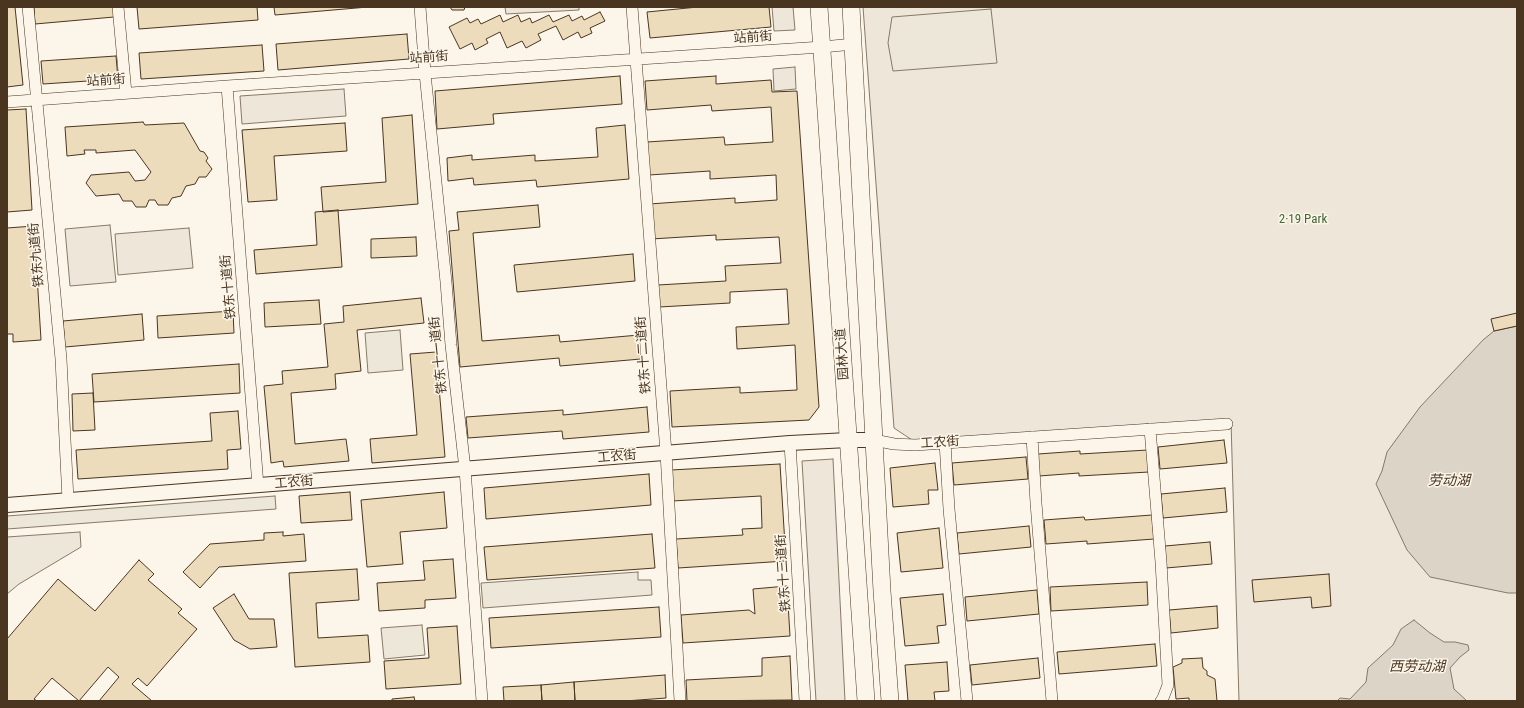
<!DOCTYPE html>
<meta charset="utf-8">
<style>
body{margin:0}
#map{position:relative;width:1524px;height:708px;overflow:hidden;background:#fbf6e9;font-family:"Roboto Condensed",sans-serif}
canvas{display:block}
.frame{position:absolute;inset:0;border:8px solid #4a3520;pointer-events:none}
</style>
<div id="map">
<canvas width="1524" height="708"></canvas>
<div class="frame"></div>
</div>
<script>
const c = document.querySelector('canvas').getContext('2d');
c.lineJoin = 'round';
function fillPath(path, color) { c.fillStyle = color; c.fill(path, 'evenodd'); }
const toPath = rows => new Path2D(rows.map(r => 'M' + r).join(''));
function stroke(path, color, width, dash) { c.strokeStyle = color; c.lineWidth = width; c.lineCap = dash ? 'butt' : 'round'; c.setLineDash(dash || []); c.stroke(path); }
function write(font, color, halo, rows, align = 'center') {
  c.font = font + ' "Roboto Condensed","Noto Sans SC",sans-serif'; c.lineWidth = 3; c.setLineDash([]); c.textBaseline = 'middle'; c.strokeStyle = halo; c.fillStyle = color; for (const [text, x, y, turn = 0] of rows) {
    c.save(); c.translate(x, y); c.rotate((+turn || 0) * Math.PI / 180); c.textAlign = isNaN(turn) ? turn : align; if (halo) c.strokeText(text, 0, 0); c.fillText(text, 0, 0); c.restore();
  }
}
const green = toPath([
 [505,7,579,7,579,10,506,14,505,7],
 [772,7,793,7,795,30,774,31,772,7],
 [863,7,1517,7,1517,701,1239,701,1231,421,912,440,894,428,863,7],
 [795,67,796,89,774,91,773,69,795,67],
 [344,89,346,116,242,124,240,96,344,89],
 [110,225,116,282,70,286,65,229,110,225],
 [189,228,193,268,118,275,115,234,189,228],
 [833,459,845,701,816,701,802,461,833,459]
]);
fillPath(green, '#ede6d9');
stroke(green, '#887966', 1);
const parking = toPath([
 [991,9,997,63,893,71,888,43,892,17,991,9],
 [400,330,403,370,368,373,365,333,400,330],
 [275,496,276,509,7,529,7,516,275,496],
 [80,532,81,547,19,584,7,594,7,537,80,532],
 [638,572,638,580,651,580,652,595,483,608,481,583,638,572],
 [422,625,425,655,384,659,381,628,422,625]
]);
fillPath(parking, '#ede7d9');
stroke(parking, '#887966', 1);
const water = toPath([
 [1517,326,1517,593,1508,593,1430,577,1407,550,1376,484,1382,471,1387,452,1420,407,1483,340,1494,331,1517,326],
 [1414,620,1430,633,1444,642,1455,642,1468,645,1469,650,1460,657,1450,668,1454,689,1467,701,1337,701,1340,698,1350,699,1366,682,1368,668,1393,645,1401,629,1414,620]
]);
fillPath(water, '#dcd4c6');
stroke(water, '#887966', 1);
const building = toPath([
 [7,7,15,7,23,85,7,87,7,7],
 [34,7,114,7,114,17,35,24,34,7],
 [137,7,257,7,258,20,139,29,137,7],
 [274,7,368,7,275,15,274,7],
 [450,7,465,7,464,10,452,10,450,7],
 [698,7,769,7,771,27,650,38,647,12,698,7],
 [600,12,605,21,590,28,592,33,581,38,578,32,563,40,556,26,538,34,541,40,526,48,522,41,507,48,500,32,486,39,488,43,475,50,472,43,460,49,449,27,467,18,470,23,478,19,481,24,500,15,503,22,518,15,521,22,530,18,532,23,549,15,553,22,569,15,572,21,582,16,584,20,600,12],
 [407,34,409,59,278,70,276,44,407,34],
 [262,45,264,71,141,79,139,53,262,45],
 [116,56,118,79,43,84,41,61,116,56],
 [620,76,622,104,493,114,494,124,437,129,435,91,620,76],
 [716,76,716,84,771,80,772,92,797,91,819,407,809,420,672,427,670,391,740,387,740,393,797,390,795,345,737,349,736,327,789,324,787,289,730,292,730,303,659,307,658,285,726,281,725,266,781,263,779,237,716,240,716,235,651,239,649,204,735,198,735,203,777,200,776,175,710,179,710,171,649,175,647,142,724,137,725,145,773,142,771,107,712,111,711,105,647,110,645,81,716,76],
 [26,109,32,210,7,212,7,110,26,109],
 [412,115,418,204,323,212,321,187,386,182,382,118,412,115],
 [143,122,145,125,184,123,200,151,204,152,208,158,206,161,212,169,206,177,199,177,195,184,186,186,181,196,172,198,168,205,158,205,155,200,149,200,146,207,136,207,132,201,123,201,119,194,96,196,86,183,91,175,129,172,135,181,145,180,151,172,135,150,96,153,96,150,84,150,85,154,67,156,65,127,143,122],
 [345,123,347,151,274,156,277,200,248,202,242,130,345,123],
 [625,125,629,179,537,187,536,180,474,185,473,178,448,181,447,158,472,155,472,160,535,155,535,161,598,157,596,128,625,125],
 [538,205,540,227,473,233,482,341,559,335,560,342,639,335,641,359,560,366,559,358,460,367,449,231,459,230,457,212,538,205],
 [338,210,342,267,256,274,254,250,317,245,315,212,338,210],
 [34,226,41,340,13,342,13,334,7,334,7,228,34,226],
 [416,237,417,256,371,258,371,239,416,237],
 [633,254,635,281,517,292,514,265,633,254],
 [421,298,424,323,357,330,361,371,335,374,336,389,291,393,295,444,346,439,349,461,284,467,283,461,271,463,264,386,283,384,282,371,328,367,324,324,344,322,343,306,421,298],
 [319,300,321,324,265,327,264,303,319,300],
 [233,311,234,333,158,338,157,316,233,311],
 [1517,313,1517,326,1494,331,1491,319,1517,313],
 [142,314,144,340,65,347,63,321,142,314],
 [436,352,445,457,372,463,370,439,417,435,410,354,436,352],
 [239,364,240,393,94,402,92,374,239,364],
 [93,393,95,430,73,431,72,394,93,393],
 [647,407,649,432,563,439,562,431,468,438,466,417,563,410,563,415,647,407],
 [238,411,241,449,227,450,228,469,78,479,76,450,212,441,210,413,238,411],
 [1224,440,1227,463,1160,469,1158,447,1224,440],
 [1148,450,1149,472,1079,476,1079,473,1039,476,1038,454,1080,451,1080,454,1148,450],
 [1026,457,1028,479,954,485,952,463,1026,457],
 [935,463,938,490,928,490,929,504,893,507,890,468,935,463],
 [780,464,786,561,678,568,676,539,743,535,742,529,762,528,761,496,672,501,671,470,780,464],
 [649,474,651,505,486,519,484,488,649,474],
 [1225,488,1227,512,1163,518,1161,494,1225,488],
 [350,492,352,520,301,523,299,496,350,492],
 [444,492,447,528,400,532,403,564,367,567,361,500,444,492],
 [1152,515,1154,539,1087,544,1087,541,1046,544,1044,520,1084,517,1085,520,1152,515],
 [1029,526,1031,547,959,554,957,533,1029,526],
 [939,528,943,568,901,572,897,533,939,528],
 [283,532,283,536,304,534,306,561,219,567,200,588,183,572,210,544,264,540,264,533,283,532],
 [652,534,655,568,487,580,484,547,652,534],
 [1210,542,1212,564,1166,568,1165,546,1210,542],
 [453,559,456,598,425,600,425,608,379,611,377,583,425,580,423,561,453,559],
 [139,560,154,574,148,580,182,609,178,613,197,629,147,686,138,678,132,684,152,701,99,701,119,677,108,667,79,701,52,678,34,699,37,701,7,701,7,639,58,579,95,611,139,560],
 [357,569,359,600,316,603,318,638,368,635,370,662,295,667,289,573,357,569],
 [1329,574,1331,606,1312,608,1311,597,1254,602,1252,580,1329,574],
 [1147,582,1148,605,1051,611,1050,587,1147,582],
 [787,586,790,636,683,643,681,615,749,610,755,614,753,589,787,586],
 [1037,590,1039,614,967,621,965,597,1037,590],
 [234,594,249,619,274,619,277,647,250,649,234,640,213,608,234,594],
 [943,594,946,625,937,626,939,643,905,646,900,598,943,594],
 [1217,606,1218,628,1171,633,1169,610,1217,606],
 [659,607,661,637,491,648,489,618,659,607],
 [457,626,461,684,386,689,384,661,429,658,427,628,457,626],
 [1155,644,1157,666,1059,674,1057,652,1155,644],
 [790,656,792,700,687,701,686,680,762,676,762,658,790,656],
 [1038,658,1040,678,972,685,970,665,1038,658],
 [1202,658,1203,668,1207,671,1207,675,1215,679,1217,701,1189,701,1189,698,1176,699,1173,667,1182,663,1182,659,1202,658],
 [947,662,949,691,934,692,935,701,908,701,905,665,947,662],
 [665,675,666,698,625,701,575,701,574,682,665,675],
 [574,682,575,701,542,701,541,685,574,682],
 [541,685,542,701,504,701,503,687,541,685],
 [414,697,415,701,392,701,392,699,414,697]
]);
fillPath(building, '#ecdcbc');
stroke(building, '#4a3520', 1);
const minor = toPath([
 [28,7,61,359,68,500],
 [118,7,126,93],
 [420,7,425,73,446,282,451,345,465,469,482,701],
 [632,7,666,453,680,701],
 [227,86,258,486],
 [7,102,227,86,822,47,854,44],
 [1150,429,1161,562,1168,685,1163,698,1161,701],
 [1032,437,1036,503,1052,701],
 [874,440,894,444,915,445,1227,424],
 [945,442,949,509,967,701],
 [790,443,805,701]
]);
const tertiary = toPath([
 [7,505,790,443,848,440,874,440]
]);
const primary = toPath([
 [819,7,866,701],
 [851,7,882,591,890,701]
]);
stroke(minor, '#4a3520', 12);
stroke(tertiary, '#4a3520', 16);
stroke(primary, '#4a3520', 18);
stroke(minor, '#fbf6e9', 11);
stroke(tertiary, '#fbf6e9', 14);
stroke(primary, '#fbf6e9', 17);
write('13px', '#4a3520', '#fbf6e9', [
 ["站前街",753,38,-4],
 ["站前街",429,58,-4],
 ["站前街",106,81,-4],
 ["铁东九道街",37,255,-95],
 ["铁东十道街",229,287,-95],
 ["园林大道",843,354,-94],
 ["铁东十一道街",439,355,-96],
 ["铁东十二道街",644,355,-94],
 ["工农街",940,443,-4],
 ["工农街",617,457,-5],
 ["工农街",294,483,-5],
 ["铁东十三道街",784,573,-94]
]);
write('13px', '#436837', '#fbf6e9', [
 ["2·19 Park",1303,220]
]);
write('italic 14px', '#4a3520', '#fbf6e9', [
 ["劳动湖",1449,481],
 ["西劳动湖",1417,667]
]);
</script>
